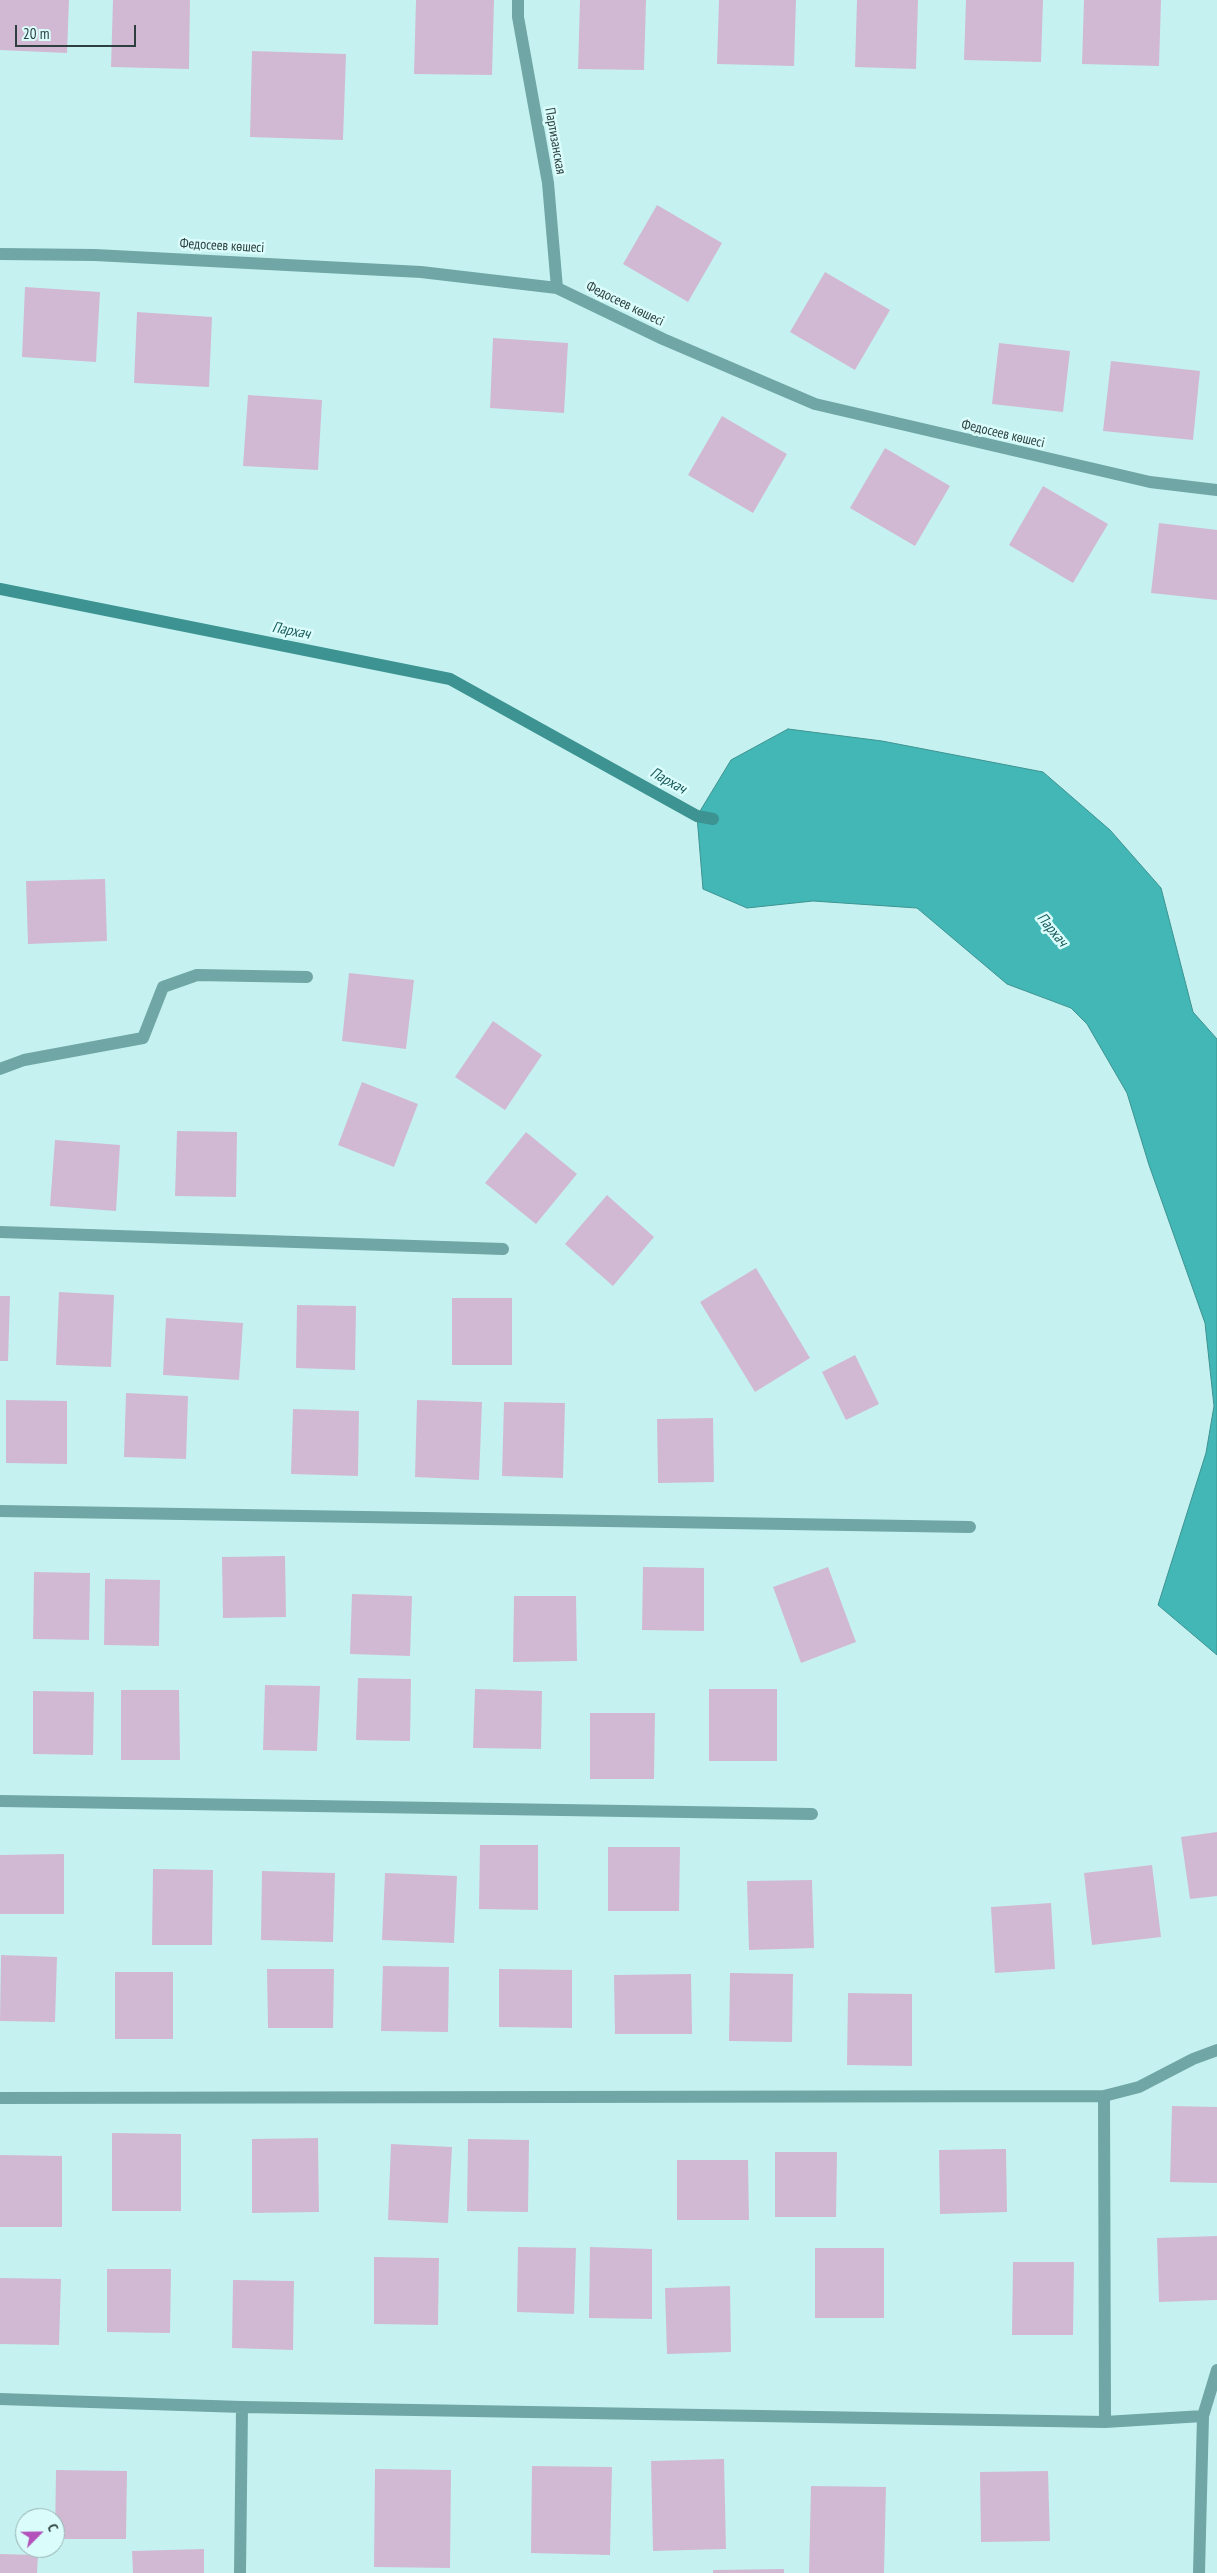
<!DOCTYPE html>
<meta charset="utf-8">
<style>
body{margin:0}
#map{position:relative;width:1217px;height:2573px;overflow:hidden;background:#c5f2f1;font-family:"PT Sans Narrow",sans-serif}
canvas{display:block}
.north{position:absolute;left:15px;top:2508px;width:50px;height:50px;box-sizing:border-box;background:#dafdfc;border:1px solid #95b1b0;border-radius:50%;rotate:67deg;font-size:14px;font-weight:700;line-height:20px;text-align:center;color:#2d3f3e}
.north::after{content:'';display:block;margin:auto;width:18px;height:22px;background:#b352ba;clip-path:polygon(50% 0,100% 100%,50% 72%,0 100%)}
.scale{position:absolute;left:15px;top:25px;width:121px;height:22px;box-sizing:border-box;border:2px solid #2d3f3e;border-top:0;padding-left:6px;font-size:15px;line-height:18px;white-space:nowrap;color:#2d3f3e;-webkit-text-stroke:4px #dafdfc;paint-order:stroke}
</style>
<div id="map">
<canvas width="1217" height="2573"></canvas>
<div class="north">С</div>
<div class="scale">20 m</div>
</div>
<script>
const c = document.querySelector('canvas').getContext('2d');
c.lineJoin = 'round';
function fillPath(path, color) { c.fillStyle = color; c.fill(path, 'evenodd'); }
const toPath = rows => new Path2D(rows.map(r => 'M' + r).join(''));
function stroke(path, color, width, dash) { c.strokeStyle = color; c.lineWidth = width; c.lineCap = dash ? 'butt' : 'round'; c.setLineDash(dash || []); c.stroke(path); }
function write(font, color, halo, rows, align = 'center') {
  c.font = font + ' "PT Sans Narrow",sans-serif'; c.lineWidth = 5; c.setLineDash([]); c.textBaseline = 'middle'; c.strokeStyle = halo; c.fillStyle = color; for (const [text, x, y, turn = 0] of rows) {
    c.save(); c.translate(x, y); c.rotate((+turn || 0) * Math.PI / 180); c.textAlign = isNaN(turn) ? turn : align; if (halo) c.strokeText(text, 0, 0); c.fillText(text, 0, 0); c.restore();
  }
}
const water = toPath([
 [788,729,882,741,1043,772,1110,830,1161,888,1193,1012,1217,1039,1217,1655,1158,1605,1206,1453,1214,1406,1205,1323,1149,1165,1127,1093,1087,1024,1071,1008,1007,984,917,908,813,901,747,908,703,889,697,816,731,760,788,729]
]);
fillPath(water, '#43b7b5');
stroke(water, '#3c9391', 1);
stroke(toPath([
 [0,589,450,679,697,816,713,819]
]), '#3c9391', 12);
fillPath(toPath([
 [0,0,69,0,67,53,0,50],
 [113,0,190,0,189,69,111,67],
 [416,0,494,0,492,75,414,74],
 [580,0,646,0,644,70,578,69],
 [719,0,796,0,794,66,717,64],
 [857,0,918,0,916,69,855,67],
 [966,0,1043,0,1041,62,964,60],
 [1084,0,1161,0,1159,66,1082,64],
 [252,51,346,54,343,140,250,137],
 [657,205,722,243,688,302,623,264],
 [825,272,890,310,855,370,790,332],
 [25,287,100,292,96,362,22,357],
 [137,312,212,317,209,387,134,383],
 [493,338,568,343,564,413,490,408],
 [999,343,1070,351,1063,412,992,404],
 [1111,361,1200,371,1193,440,1103,431],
 [248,395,322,400,318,470,243,466],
 [722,416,787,454,753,513,688,475],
 [885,448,950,486,915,546,850,508],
 [1043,486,1108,524,1073,583,1009,545],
 [1159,523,1217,530,1217,600,1151,593],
 [105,879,107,941,28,944,26,881],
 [349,973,414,980,406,1049,342,1041],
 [493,1021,542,1055,505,1110,455,1077],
 [362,1082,418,1104,394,1167,338,1145],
 [177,1131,237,1132,236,1197,175,1196],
 [526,1132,577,1174,536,1224,485,1183],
 [55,1140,120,1145,116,1211,50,1206],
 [607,1195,654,1237,613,1286,565,1244],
 [756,1268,810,1358,755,1392,700,1302],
 [59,1292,114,1295,111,1367,56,1365],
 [0,1296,10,1296,8,1361,0,1361],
 [452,1298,512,1298,512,1365,452,1365],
 [297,1305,356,1306,355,1370,296,1368],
 [166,1318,243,1323,239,1380,163,1375],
 [855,1355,879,1404,846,1420,822,1372],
 [126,1393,188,1396,186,1459,124,1457],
 [6,1400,67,1401,67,1464,6,1463],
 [417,1400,482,1402,479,1480,415,1477],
 [504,1402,565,1403,563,1478,502,1476],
 [293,1409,359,1411,358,1476,291,1474],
 [713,1418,714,1482,658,1483,657,1419],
 [285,1556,286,1617,223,1618,222,1557],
 [643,1567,704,1568,704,1631,642,1630],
 [828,1567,856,1642,801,1663,773,1587],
 [34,1572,90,1573,89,1640,33,1639],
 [105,1579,160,1580,159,1646,104,1645],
 [352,1594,412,1596,410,1656,350,1654],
 [514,1596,576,1596,577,1661,513,1662],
 [358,1678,411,1679,410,1741,356,1740],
 [265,1685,320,1686,317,1751,263,1750],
 [475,1689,542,1691,541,1749,473,1748],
 [709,1689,777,1689,777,1761,709,1761],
 [121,1690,179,1690,180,1760,121,1760],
 [33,1691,94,1692,93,1755,33,1754],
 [590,1713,655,1713,654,1779,590,1779],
 [1217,1832,1217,1896,1190,1899,1181,1837],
 [480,1845,538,1845,538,1910,479,1909],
 [608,1847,680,1847,679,1911,608,1911],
 [64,1854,64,1914,0,1914,0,1855],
 [1152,1865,1161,1937,1092,1945,1084,1873],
 [153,1869,213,1870,212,1945,152,1945],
 [262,1871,335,1873,333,1942,261,1940],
 [385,1873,457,1876,454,1943,382,1940],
 [812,1880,814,1948,749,1950,747,1881],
 [1051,1903,1055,1969,995,1973,991,1907],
 [1,1955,57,1957,55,2022,0,2021],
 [383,1966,449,1967,448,2032,381,2031],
 [267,1969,334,1969,333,2028,268,2028],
 [499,1969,572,1970,572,2028,499,2027],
 [115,1972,173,1972,173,2039,115,2039],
 [730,1973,793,1974,792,2042,729,2041],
 [691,1974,692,2034,615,2034,614,1975],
 [848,1993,912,1994,912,2066,847,2065],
 [1172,2106,1217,2107,1217,2183,1170,2182],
 [112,2133,181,2134,181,2211,112,2211],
 [318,2138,319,2212,252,2213,252,2139],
 [468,2139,529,2140,528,2212,467,2211],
 [391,2144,452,2147,448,2223,388,2220],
 [1006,2149,1007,2212,940,2214,939,2150],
 [775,2152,837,2152,836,2217,775,2217],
 [0,2155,62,2156,62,2227,0,2227],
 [677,2160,748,2160,749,2220,677,2220],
 [1217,2236,1217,2300,1159,2302,1157,2238],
 [518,2247,576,2248,574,2314,517,2312],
 [590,2247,652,2249,652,2319,589,2318],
 [815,2248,884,2248,884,2318,815,2318],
 [374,2257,439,2258,438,2325,374,2324],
 [1013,2262,1074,2262,1073,2335,1012,2335],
 [107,2269,171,2269,170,2333,107,2332],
 [0,2278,61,2279,59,2345,0,2344],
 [233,2280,294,2281,293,2350,232,2348],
 [730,2286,731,2352,667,2354,665,2288],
 [724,2459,726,2549,653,2551,651,2461],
 [532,2466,612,2467,610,2555,531,2553],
 [375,2469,451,2470,450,2568,374,2567],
 [56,2470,127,2471,126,2539,55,2539],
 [1048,2471,1050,2541,981,2542,980,2472],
 [811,2486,886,2487,884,2573,809,2573],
 [204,2549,204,2573,133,2573,132,2551],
 [0,2554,38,2555,37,2573,0,2573],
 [784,2569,784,2573,713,2573,713,2570]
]), '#d2b9d3');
stroke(toPath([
 [0,1069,24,1060,143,1038,163,987,197,975,307,977],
 [0,1232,503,1249]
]), '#70a6a5', 12);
stroke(toPath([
 [518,0,518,17,548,183,557,288],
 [0,254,95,255,421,272,557,288,663,339,815,404,1150,482,1217,490],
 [0,1511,970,1527],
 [0,1801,812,1814],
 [1104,2096,1105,2422],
 [0,2098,1104,2096,1139,2087,1193,2059,1217,2050],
 [0,2399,242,2407,1105,2422,1203,2416],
 [240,2573,242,2407],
 [1199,2573,1203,2416,1217,2370]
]), '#70a6a5', 12);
write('14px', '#2d3f3e', '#dafdfc', [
 ["Партизанская",555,141,80],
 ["Федосеев көшесі",222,246,3],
 ["Федосеев көшесі",625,304,26],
 ["Федосеев көшесі",1003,434,13]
]);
write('italic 15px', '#185858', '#dafdfc', [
 ["Пархач",291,631,11],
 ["Пархач",668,781,29],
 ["Пархач",1052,930,50]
]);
</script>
